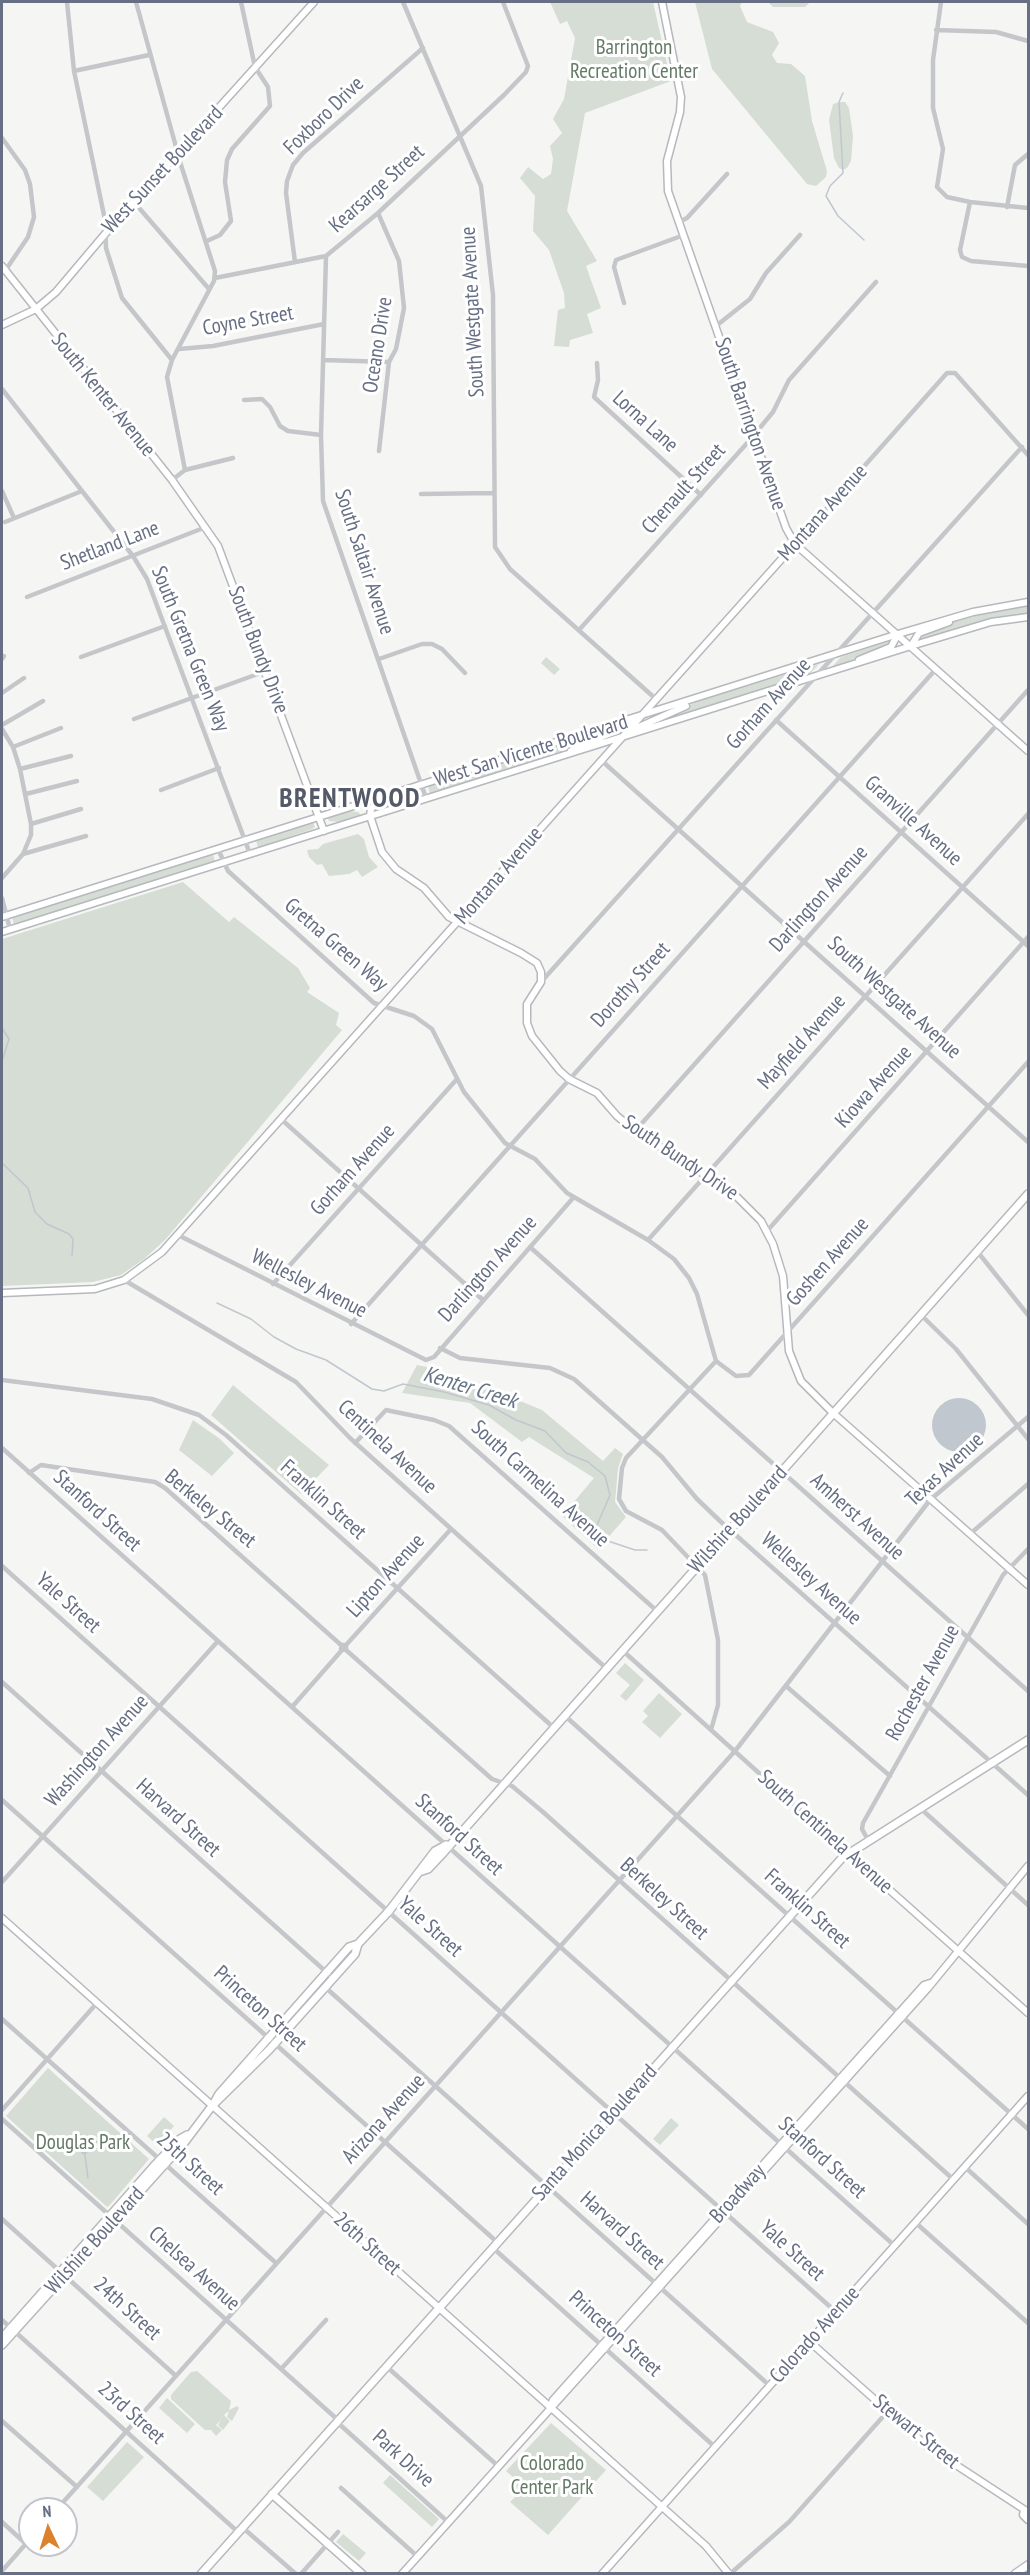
<!DOCTYPE html>
<style>
body{margin:0}
#map{position:relative;width:1030px;height:2575px;overflow:hidden;background:#f5f6f3;font-family:"PT Sans Narrow",sans-serif}
canvas{display:block}
.frame{position:absolute;inset:0;border:3px solid #666f83;pointer-events:none}
.north{position:absolute;left:18px;top:2497px;width:60px;height:60px;box-sizing:border-box;background:#fff;border:2px solid #c2c5cd;border-radius:50%;rotate:356deg;font-size:16px;font-weight:700;line-height:24px;text-align:center;color:#666f83}
.north::after{content:'';display:block;margin:auto;width:21px;height:27px;background:#dc822d;clip-path:polygon(50% 0,100% 100%,50% 72%,0 100%)}
</style>
<div id="map">
<canvas width="1030" height="2575"></canvas>
<div class="frame"></div>
<div class="north">N</div>
</div>
<script>
const c = document.querySelector('canvas').getContext('2d');
c.lineJoin = 'round';
function fillPath(path, color) { c.fillStyle = color; c.fill(path, 'evenodd'); }
const toPath = rows => new Path2D(rows.map(r => 'M' + r).join(''));
function stroke(path, color, width, dash) { c.strokeStyle = color; c.lineWidth = width; c.lineCap = dash ? 'butt' : 'round'; c.setLineDash(dash || []); c.stroke(path); }
function write(font, color, halo, rows, align = 'center') {
  c.font = font + ' "PT Sans Narrow",sans-serif'; c.lineWidth = 6; c.setLineDash([]); c.textBaseline = 'middle'; c.strokeStyle = halo; c.fillStyle = color; for (const [text, x, y, turn = 0] of rows) {
    c.save(); c.translate(x, y); c.rotate((+turn || 0) * Math.PI / 180); c.textAlign = isNaN(turn) ? turn : align; if (halo) c.strokeText(text, 0, 0); c.fillText(text, 0, 0); c.restore();
  }
}
fillPath(toPath([
 [550,2,653,2,671,81,585,113,567,211,597,261,586,266,601,308,587,314,593,333,570,340,569,347,554,346,558,310,565,308,564,293,549,250,533,231,535,196,520,178,528,167,543,179,551,174,553,159,550,146,562,133,553,119,564,99,575,38,567,21,560,24],
 [695,2,742,2,740,6,747,22,773,32,779,43,772,55,777,63,791,64,805,76,812,121,827,171,826,177,816,186,807,184,712,69],
 [768,2,810,2,805,7,773,7],
 [839,102,845,102,849,108,853,136,851,161,847,168,843,170,839,168,834,158,829,120,833,104],
 [1028,605,1028,613,990,620,917,641,918,636,960,619],
 [893,640,891,645,831,668,841,657],
 [546,657,560,669,554,675,541,663],
 [819,664,809,675,643,727,701,700],
 [620,726,563,752,430,794,428,786],
 [417,790,420,797,376,811,378,805],
 [350,811,358,812,362,816,340,822,329,821,328,818],
 [313,822,315,827,312,829,258,848,256,840],
 [358,834,364,839,369,857,378,867,362,877,357,870,349,874,329,876,322,864,317,865,309,857,307,850,318,849,323,844],
 [213,854,215,862,14,925,12,917],
 [183,882,229,922,234,917,298,968,310,988,307,992,339,1013,336,1025,342,1030,165,1240,144,1259,121,1275,93,1282,2,1286,2,939],
 [417,1365,427,1367,427,1380,496,1391,542,1410,603,1461,615,1448,623,1454,618,1468,615,1502,626,1517,598,1549,562,1516,594,1478,529,1437,522,1442,470,1403,402,1393],
 [233,1385,329,1465,301,1494,211,1415],
 [193,1420,220,1439,234,1453,212,1476,179,1450],
 [625,1663,644,1680,626,1701,620,1696,630,1685,616,1673],
 [659,1693,682,1714,660,1738,642,1722,648,1716,643,1711],
 [48,2068,149,2159,109,2206,107,2207,6,2116],
 [164,2117,174,2126,157,2145,147,2136],
 [671,2118,679,2125,660,2145,653,2139],
 [197,2371,231,2401,229,2410,237,2406,239,2408,232,2421,227,2417,229,2411,224,2415,230,2421,223,2430,218,2425,221,2420,216,2425,222,2430,216,2436,211,2430,205,2430,171,2399,171,2395,191,2372],
 [167,2398,195,2424,187,2433,159,2408],
 [551,2423,606,2470,548,2535,510,2502,516,2496,515,2479,506,2471],
 [127,2442,144,2457,103,2501,87,2487],
 [390,2475,439,2519,432,2527,383,2483],
 [343,2534,366,2553,359,2561,336,2542]
]), '#d5ddd4');
fillPath(toPath([
 '932 1425a27 27 0 1 1 54 0a27 27 0 1 1-54 0Z',
 [78,2133,96,2142,85,2155,81,2153,82,2148,74,2144,74,2135]
]), '#c1c7cf');
stroke(toPath([
 [843,93,839,102,843,173,830,186,826,196,838,216,864,240],
 [2,1028,9,1039,2,1061],
 [2,1163,28,1188,35,1212,47,1224,69,1234,73,1239,72,1256],
 [217,1303,251,1319,274,1337,296,1349,326,1360,372,1389,384,1391,403,1384,444,1392,489,1405,516,1420,545,1431,566,1453,588,1462,605,1476,610,1495,597,1525,599,1538,635,1550,647,1550],
 [96,2142,101,2140,123,2145],
 [85,2155,88,2178]
]), '#c1c7cf', 1.5);
const secondary = toPath([
 [662,2,681,97,680,112,667,161,668,191,786,528,795,544,1028,751],
 [2,266,172,480,218,546,324,831],
 [2,325,36,309,56,292,105,234,314,2],
 [911,646,919,633,949,622],
 [859,660,891,647,898,634],
 [632,730,686,706],
 [571,751,632,723],
 [381,799,371,809,370,816,382,852,396,869,424,888,449,917,521,953,537,963,541,972,541,982,527,1004,527,1023,532,1036,560,1071,569,1079,597,1093,617,1116,635,1131,732,1192,761,1221,773,1244,783,1276,789,1351,801,1381,833,1413,1028,1585],
 [2,917,898,634,973,612,1028,602],
 [2,932,911,646,991,622,1028,617],
 [2,1293,95,1289,124,1280,162,1252,795,544],
 [848,1853,1028,2013],
 [2,1918,706,2546,729,2574],
 [810,2342,927,2446,1028,2512],
 [550,2407,553,2400,785,2140,924,1985,930,1983],
 [1024,2510,1023,2515,1028,2520],
 [402,2574,928,1988,1028,1866],
 [602,2574,1028,2096]
]);
const primary = toPath([
 [422,1871,428,1869,444,1852,1028,1194],
 [214,2103,219,2094,349,1947,358,1944,389,1911,435,1851,446,1845],
 [2,2338,154,2166,180,2139,187,2135],
 [2,2345,184,2143,212,2106,269,2050,355,1954,358,1944],
 [272,2494,362,2574],
 [201,2574,842,1858,1028,1740],
 [1015,2574,1028,2565]
]);
stroke(secondary, '#b6b8be', 9);
stroke(primary, '#b7b9be', 10);
stroke(toPath([
 [67,2,74,71,105,220,106,248,122,298,172,360],
 [136,2,181,165,215,271,214,281,172,360,167,377,185,470],
 [403,2,481,186,493,295,495,547,510,569,657,700],
 [941,2,933,60,933,108,943,149,937,187,947,197,970,202,1028,208],
 [936,30,996,32,1028,41],
 [74,71,149,55],
 [2,138,25,170,30,184,34,217,28,237,5,271,2,272],
 [134,202,209,289],
 [970,202,960,250,962,257,971,261,1028,266],
 [1007,207,1015,165,1028,154],
 [378,213,399,261,404,308,396,349,389,362,379,451],
 [679,222,687,218,727,174],
 [207,241,220,235,231,221,225,182,227,160,232,149,270,106,268,87,255,67,241,2],
 [326,256,321,435,323,501,426,798],
 [295,262,286,193,287,181,293,165,303,153,423,48],
 [215,278,326,256,378,213,504,95,526,72,528,66,503,2],
 [624,303,614,267,616,260,684,235],
 [716,326,750,299,766,273,800,235],
 [179,349,213,346,324,324],
 [323,360,389,362],
 [597,363,598,380,594,397,701,495],
 [2,389,133,556,147,579,250,854],
 [244,400,262,399,270,407,280,426,288,431,321,435],
 [172,480,185,470,233,458],
 [2,491,14,518],
 [421,494,493,493],
 [5,522,82,491],
 [795,544,947,373,955,373,1028,455],
 [27,597,206,527],
 [579,630,749,441,773,412,789,380,876,282],
 [81,657,165,626],
 [2,659,4,656],
 [379,659,422,644,432,644,442,649,465,673],
 [2,693,24,678],
 [134,719,266,671],
 [776,720,1028,946],
 [2,725,43,701],
 [2,729,13,747,20,769,31,824,31,835,23,854,2,878],
 [13,747,61,728],
 [602,761,1028,1142],
 [20,769,71,756],
 [161,790,219,768],
 [26,794,77,781],
 [31,824,81,809],
 [218,849,228,871,374,1003,414,1016,432,1029,464,1092,505,1143,535,1159,567,1193,648,1240,674,1259,689,1278,697,1294,716,1361],
 [23,854,86,836],
 [2,898,10,929],
 [541,982,1022,447],
 [281,1119,483,1300],
 [635,1131,1028,690],
 [767,1231,1028,937],
 [178,1235,426,1360,434,1357,573,1198],
 [648,1240,1028,814],
 [530,1247,1028,1691],
 [977,1251,1028,1315],
 [124,1280,296,1382,350,1438,606,1668],
 [273,1284,457,1079],
 [921,1315,956,1349,1028,1439],
 [351,1324,936,669],
 [440,1348,460,1358,550,1368,574,1379,662,1457,697,1499,720,1521,1028,1795],
 [716,1361,736,1376,749,1375,1028,1062],
 [2,1380,152,1399,199,1415,226,1435,553,1727],
 [355,1443,386,1410,434,1420,449,1426,657,1611],
 [2,1448,895,2246],
 [29,1473,41,1465,155,1482,165,1488,341,1645],
 [970,1534,1028,1484],
 [2,1566,836,2312],
 [346,1645,342,1645,341,1649,346,1650,346,1645,451,1529],
 [346,1650,492,1779,512,1786,543,1812,954,2180],
 [622,1650,848,1853],
 [2,1682,333,1978],
 [786,1686,890,1776],
 [292,1707,342,1650],
 [564,1715,1028,2129],
 [711,1730,718,1705,718,1640,705,1575,662,1530,626,1511,619,1499,622,1468,626,1458,716,1361],
 [2,1800,497,2242],
 [920,1808,1028,1905],
 [868,1840,862,1829,863,1823,1003,1575,1028,1549],
 [2,1882,218,1641],
 [325,1987,770,2386],
 [2,2019,276,2263],
 [2,2110,97,2003],
 [2,2119,338,2420],
 [965,2167,1028,2224],
 [2,2219,176,2376],
 [916,2223,1028,2323],
 [492,2247,715,2447],
 [2,2320,238,2532],
 [386,2366,498,2466],
 [282,2368,326,2320],
 [2,2421,77,2487],
 [337,2422,448,2522],
 [341,2488,417,2556],
 [57,2509,735,1751,930,1500,1028,1417],
 [2,2522,26,2544],
 [242,2527,296,2574],
 [2,2571,30,2539],
 [301,2574,338,2532],
 [730,2574,789,2522,888,2411]
]), '#c4c6ca', 4.5);
stroke(secondary, '#fff', 6);
stroke(primary, '#fff', 7);
write('21px', '#657a66', '#fff', [
 ["Barrington",634,48],
 ["Recreation Center",634,72],
 ["Douglas Park",83,2143],
 ["Colorado",552,2464],
 ["Center Park",552,2488]
]);
write('21px', '#666f83', '#fff', [
 ["Foxboro Drive",324,116,-44],
 ["West Sunset Boulevard",163,170,-47],
 ["Kearsarge Street",377,189,-42],
 ["South Westgate Avenue",473,312,-93],
 ["Coyne Street",248,321,-10],
 ["Oceano Drive",378,345,-81],
 ["South Kenter Avenue",103,395,51],
 ["Lorna Lane",645,422,42],
 ["South Barrington Avenue",750,424,71],
 ["Chenault Street",684,489,-48],
 ["Montana Avenue",823,513,-48],
 ["Shetland Lane",110,546,-21],
 ["South Saltair Avenue",364,562,72],
 ["South Gretna Green Way",190,649,68],
 ["South Bundy Drive",258,650,69],
 ["Gorham Avenue",769,704,-48],
 ["West San Vicente Boulevard",531,751,-17],
 ["Granville Avenue",913,821,42],
 ["Montana Avenue",499,876,-49],
 ["Darlington Avenue",819,899,-48],
 ["Gretna Green Way",336,945,41],
 ["Dorothy Street",631,985,-48],
 ["South Westgate Avenue",894,998,42],
 ["Mayfield Avenue",802,1042,-48],
 ["Kiowa Avenue",874,1087,-48],
 ["South Bundy Drive",680,1158,34],
 ["Gorham Avenue",353,1170,-48],
 ["Goshen Avenue",828,1262,-48],
 ["Darlington Avenue",488,1269,-48],
 ["Wellesley Avenue",309,1284,27],
 ["Centinela Avenue",387,1447,43],
 ["Texas Avenue",945,1470,-43],
 ["South Carmelina Avenue",540,1484,42],
 ["Franklin Street",323,1500,42],
 ["Berkeley Street",210,1509,39],
 ["Stanford Street",97,1511,42],
 ["Amherst Avenue",857,1517,42],
 ["Wilshire Boulevard",738,1520,-48],
 ["Lipton Avenue",386,1576,-48],
 ["Wellesley Avenue",811,1579,42],
 ["Yale Street",68,1603,42],
 ["Rochester Avenue",923,1683,-61],
 ["Washington Avenue",97,1751,-48],
 ["Harvard Street",178,1818,42],
 ["South Centinela Avenue",825,1832,42],
 ["Stanford Street",459,1835,42],
 ["Berkeley Street",664,1899,42],
 ["Franklin Street",807,1909,42],
 ["Yale Street",430,1927,42],
 ["Princeton Street",260,2009,42],
 ["Arizona Avenue",384,2119,-48],
 ["Santa Monica Boulevard",595,2133,-48],
 ["Stanford Street",822,2158,42],
 ["25th Street",190,2164,42],
 ["Broadway",738,2194,-48],
 ["Harvard Street",622,2231,42],
 ["Wilshire Boulevard",95,2241,-48],
 ["26th Street",367,2244,42],
 ["Yale Street",792,2251,42],
 ["Chelsea Avenue",194,2269,42],
 ["24th Street",127,2309,42],
 ["Princeton Street",615,2334,42],
 ["Colorado Avenue",815,2335,-48],
 ["23rd Street",131,2413,42],
 ["Stewart Street",916,2432,39],
 ["Park Drive",403,2459,42]
]);
write('italic 22px', '#677686', '#fff', [
 ["Kenter Creek",470,1388,17]
]);
c.letterSpacing = '1.5px';
write('bold 27px', '#545a68', '#fff', [
 ["BRENTWOOD",350,799]
]);
c.letterSpacing = '0px';
</script>
